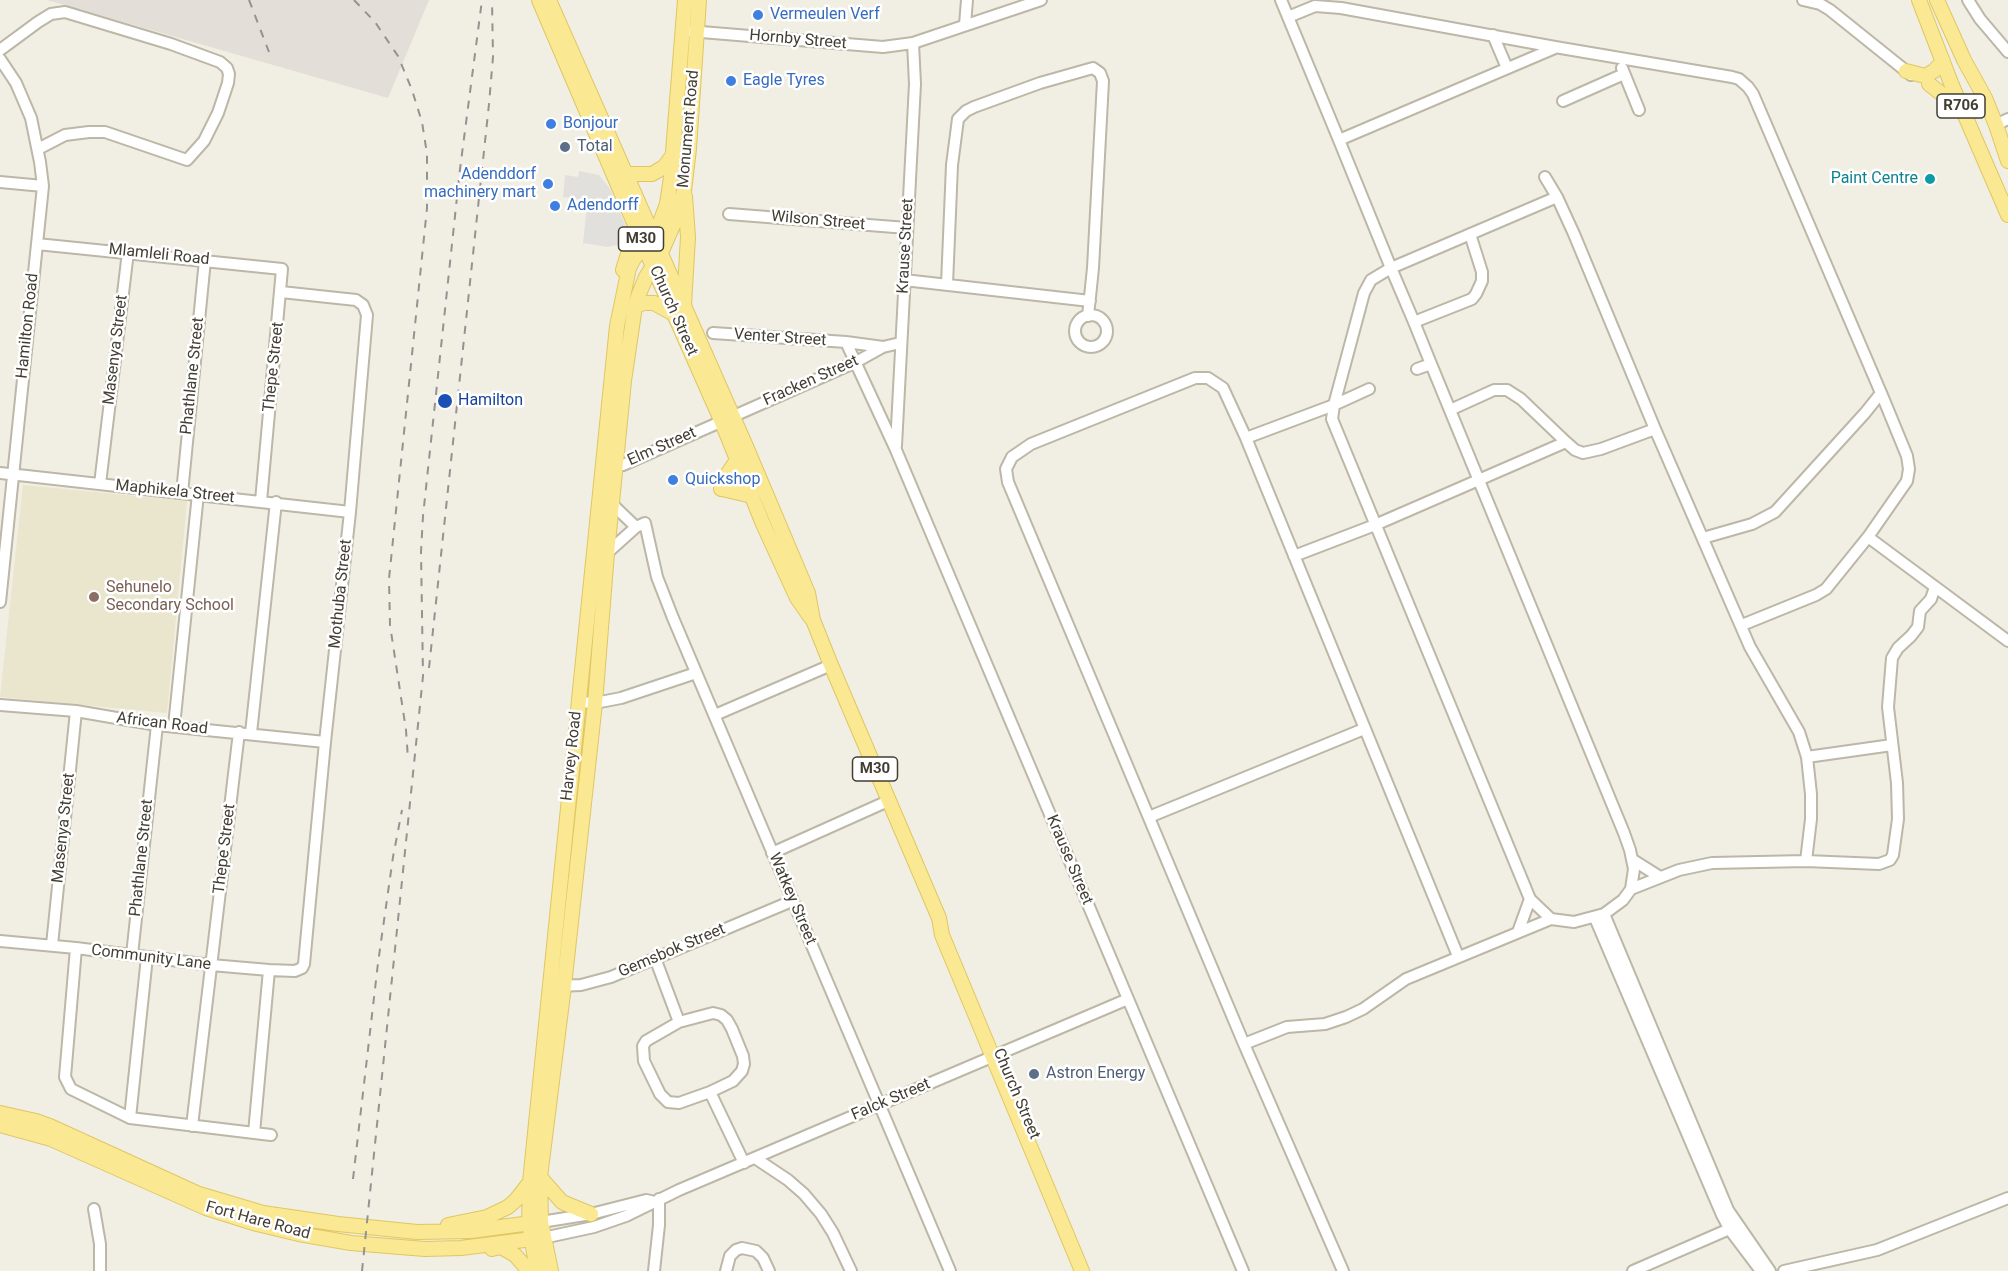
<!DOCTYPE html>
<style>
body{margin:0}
canvas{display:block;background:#f1eee3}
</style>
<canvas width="2008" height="1271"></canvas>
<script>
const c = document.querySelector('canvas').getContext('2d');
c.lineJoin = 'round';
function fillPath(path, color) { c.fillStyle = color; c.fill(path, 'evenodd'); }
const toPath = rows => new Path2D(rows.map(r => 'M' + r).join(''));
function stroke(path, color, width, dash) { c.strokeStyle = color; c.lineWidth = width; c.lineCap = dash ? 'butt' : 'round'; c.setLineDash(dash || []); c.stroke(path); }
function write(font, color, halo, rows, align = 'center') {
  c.font = font + ' Roboto,sans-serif'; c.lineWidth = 5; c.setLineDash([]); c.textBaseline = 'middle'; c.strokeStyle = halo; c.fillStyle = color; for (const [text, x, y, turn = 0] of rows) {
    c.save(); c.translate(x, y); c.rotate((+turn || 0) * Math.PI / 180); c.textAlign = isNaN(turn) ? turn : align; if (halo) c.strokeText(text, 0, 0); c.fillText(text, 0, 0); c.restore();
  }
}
fillPath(toPath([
 [47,0,429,0,388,98]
]), '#e3dfd8');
fillPath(toPath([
 [23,485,187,501,167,713,0,697]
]), '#eae5cd');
fillPath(toPath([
 [579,171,599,175,610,189,625,224,623,238,617,245,608,247,583,243,587,206,578,205,578,199,563,197,565,175,578,177]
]), '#e1e0dc');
const minor = toPath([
 [1281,0,1339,140,1391,268,1414,322,1431,364,1624,833,1630,850,1634,869,1631,889,1623,900,1604,914,1574,922,1551,919,1530,899,1332,419,1334,405,1364,293,1371,280,1391,268,1557,197],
 [1803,0,1820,4,1830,10,1911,75],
 [1968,0,1980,19,2008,52],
 [1288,17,1315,6,1341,8,1555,47,1732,77,1739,79,1748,87,1753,94,1884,400,1907,456,1909,469,1907,481,1868,537,1826,589,1816,595,1742,625],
 [965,25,967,0],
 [689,31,883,47,913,43,1041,0],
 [1493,35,1507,68],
 [0,50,38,22,51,14,65,12,171,44,220,62,227,68,229,74,228,83,218,113,204,141,187,160,105,132,89,132,65,135,38,149],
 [0,59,16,83,31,118,40,162,43,186,0,602],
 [1622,68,1639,110],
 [1563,101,1624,74],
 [1996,125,2008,119],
 [1339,140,1555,48],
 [1545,177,1557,197,1574,234,1655,429,1750,647,1799,732,1807,757,1811,794,1811,819,1806,861],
 [0,182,43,186],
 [729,214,907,228],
 [37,244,282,269,261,501],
 [904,280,1090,301],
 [947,284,952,165,958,119,966,111,974,107,1040,83,1093,68,1100,73,1103,81,1093,268,1088,316],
 '1075 331a16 16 0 1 1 32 0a16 16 0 1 1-32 0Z',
 [1414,322,1472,299,1476,294,1482,281,1482,272,1470,234],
 [713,333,846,342,883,347],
 [846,342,896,450,1243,1271],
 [1417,369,1431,364],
 [1450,410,1494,390,1507,390,1521,399,1566,442,1575,450,1583,453,1601,449,1655,429],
 [1246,438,1334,405,1369,389],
 [896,446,915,84,913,43],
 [611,464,623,465,856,362,883,347,900,343],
 [0,473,350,512],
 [100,484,128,252],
 [182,493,205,260],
 [612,504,636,527],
 [1868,537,2008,641],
 [1703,538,1752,524,1775,512,1865,413,1881,393],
 [607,553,636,527,645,523,657,577,673,618,950,1271],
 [1294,556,1375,525,1566,442],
 [578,702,595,703,621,698,696,673],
 [0,705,76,711,157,725,325,742],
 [715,715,831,665],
 [174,726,198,494],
 [251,733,276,502],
 [1807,757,1892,745],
 [1149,817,1364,729],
 [772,853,888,801],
 [1633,860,1660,877],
 [1631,889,1679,870,1712,863,1806,861,1879,864,1890,860,1893,855,1898,819,1897,783,1888,707,1892,658,1898,648,1911,636,1918,627,1920,611,1931,599,1935,587],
 [1604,914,1728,1210,1770,1271],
 [1595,918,1722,1215,1730,1230,1761,1271],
 [1518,932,1530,899],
 [0,941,76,948,211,965,269,970,295,971,302,968,304,964,325,742,350,512,367,315,363,305,356,300,281,292],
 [52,945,76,711],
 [76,948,65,1077,71,1089,130,1118,271,1135],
 [132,955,157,725],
 [655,958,679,1022,713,1013,721,1015,727,1020,732,1029,743,1056,744,1064,742,1071,733,1081,710,1092,744,1163],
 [557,986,581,985,611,977,792,901],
 [679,1022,646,1041,643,1046,644,1061,660,1094,668,1102,679,1103,710,1092],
 [1244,1044,1287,1027,1325,1024,1346,1017,1363,1009,1406,979,1551,919],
 [130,1118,147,957],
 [192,1126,239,732],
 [254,1133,269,970],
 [755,1158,788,1180,804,1194,821,1214,833,1233,851,1271],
 [94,1209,100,1244,100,1271],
 [541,1222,591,1214,646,1200,651,1201],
 [543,1238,594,1227,626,1216,679,1190,1128,999],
 [654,1271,659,1225,659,1199],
 [726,1271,730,1256,736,1250,742,1248,756,1251,763,1258,769,1271],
 [1343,1271,1244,1044,1008,482,1006,469,1012,457,1031,444,1195,378,1208,378,1223,388,1246,438,1458,956],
 [1633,1271,1734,1227],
 [1784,1271,1877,1250,2008,1198]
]);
const major = toPath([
 [539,0,644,246,721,420,763,524,797,598,811,618],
 [549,0,745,444,808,593,813,620,831,665,939,918,942,935,1082,1271],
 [1919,0,1951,83,2008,215],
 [1937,0,1964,60,1985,98,1996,125,2008,161],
 [1906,71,1925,76,1934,71,1943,61],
 [1929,84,1961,109],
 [626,174,652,174,664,167,673,155],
 [623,270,636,227],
 [684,305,688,237,685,196],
 [635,306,644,303,654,303,674,314],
 [721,489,726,476,737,460],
 [722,489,752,496],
 [0,1113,36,1121,50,1126,199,1194,263,1213,338,1224,417,1232,471,1231,538,1222],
 [0,1125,51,1139,206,1208,257,1224,299,1234,351,1243,425,1249,461,1248,540,1238],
 [540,1177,562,1202,591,1214],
 [448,1225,487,1217,508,1207,516,1200,530,1182],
 [492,1249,501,1247,515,1255,529,1271],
 [537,1271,529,1223,530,1182,617,326,629,268,633,260,659,225,667,204,671,177,685,0],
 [551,1271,541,1222,540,1177,564,986,595,703,607,553,624,381,635,306,639,294,646,277,660,255,675,221,684,191,689,149,699,0]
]);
stroke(minor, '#bcb7a6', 14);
stroke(major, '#dfc763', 16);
stroke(minor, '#fff', 10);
stroke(major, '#fae893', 14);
stroke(toPath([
 [249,0,269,52],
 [354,0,375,22,398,56,412,90,422,122,427,154,427,208,389,579,390,625,406,730,408,759],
 [429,668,489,104,493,57,492,0],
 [353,1179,378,963,393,857,402,810],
 [362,1271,423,676,421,552,423,516,460,169,482,0]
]), '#939393', 2, [8, 8]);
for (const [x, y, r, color] of [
 [758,15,6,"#3f7fe0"],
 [731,81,6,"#3f7fe0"],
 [551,124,6,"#3f7fe0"],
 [565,147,6,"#5c6f8a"],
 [1930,179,6,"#0f9aa8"],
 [548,184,6,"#3f7fe0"],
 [555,206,6,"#3f7fe0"],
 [445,401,8,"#1a4fb4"],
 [673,480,6,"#3f7fe0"],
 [94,597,6,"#8d6e63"],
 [1034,1074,6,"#5c6f8a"]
]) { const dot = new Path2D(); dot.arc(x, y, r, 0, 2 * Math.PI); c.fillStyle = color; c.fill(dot); stroke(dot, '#fff', 2); }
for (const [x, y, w] of [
 [1961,106,48],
 [641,239,45],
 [875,769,45]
]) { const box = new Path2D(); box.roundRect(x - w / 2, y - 12, w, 24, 4.5); c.fillStyle = '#fff'; c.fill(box); stroke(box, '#423e34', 1.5); }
write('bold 15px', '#423e34', null, [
 ["R706",1961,106],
 ["M30",641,239],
 ["M30",875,769]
]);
write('16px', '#366cbe', '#fff', [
 ["Vermeulen Verf",770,15],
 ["Eagle Tyres",743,81],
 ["Bonjour",563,124],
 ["Adenddorf",536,175,"right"],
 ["machinery mart",536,193,"right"],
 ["Adendorff",567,206],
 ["Quickshop",685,480]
], 'left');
write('16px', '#423e34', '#fff', [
 ["Hornby Street",798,40,5],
 ["Monument Road",689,129,-85],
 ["Wilson Street",818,221,5],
 ["Krause Street",906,246,-87],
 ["Mlamleli Road",159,255,6],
 ["Church Street",673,311,66],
 ["Hamilton Road",28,326,-84],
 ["Venter Street",780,338,4],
 ["Masenya Street",116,350,-83],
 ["Thepe Street",274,367,-84],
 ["Phathlane Street",193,376,-84],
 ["Fracken Street",811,381,-24],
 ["Elm Street",662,447,-24],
 ["Maphikela Street",175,492,6],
 ["Mothuba Street",341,594,-84],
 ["African Road",162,724,7],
 ["Harvey Road",572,756,-84],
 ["Masenya Street",64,828,-84],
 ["Thepe Street",225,849,-83],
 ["Phathlane Street",142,858,-84],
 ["Krause Street",1069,860,67],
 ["Watkey Street",792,899,67],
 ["Gemsbok Street",672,951,-23],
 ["Community Lane",151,958,7],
 ["Church Street",1016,1094,67],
 ["Falck Street",891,1100,-23],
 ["Fort Hare Road",258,1221,15]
]);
write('16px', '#4e5e75', '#fff', [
 ["Total",577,147],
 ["Astron Energy",1046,1074]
], 'left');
write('16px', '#0d838f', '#fff', [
 ["Paint Centre",1918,179]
], 'right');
write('16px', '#164399', '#fff', [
 ["Hamilton",458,401]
], 'left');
write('16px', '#785e54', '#fff', [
 ["Sehunelo",106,588],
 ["Secondary School",106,606]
], 'left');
</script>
